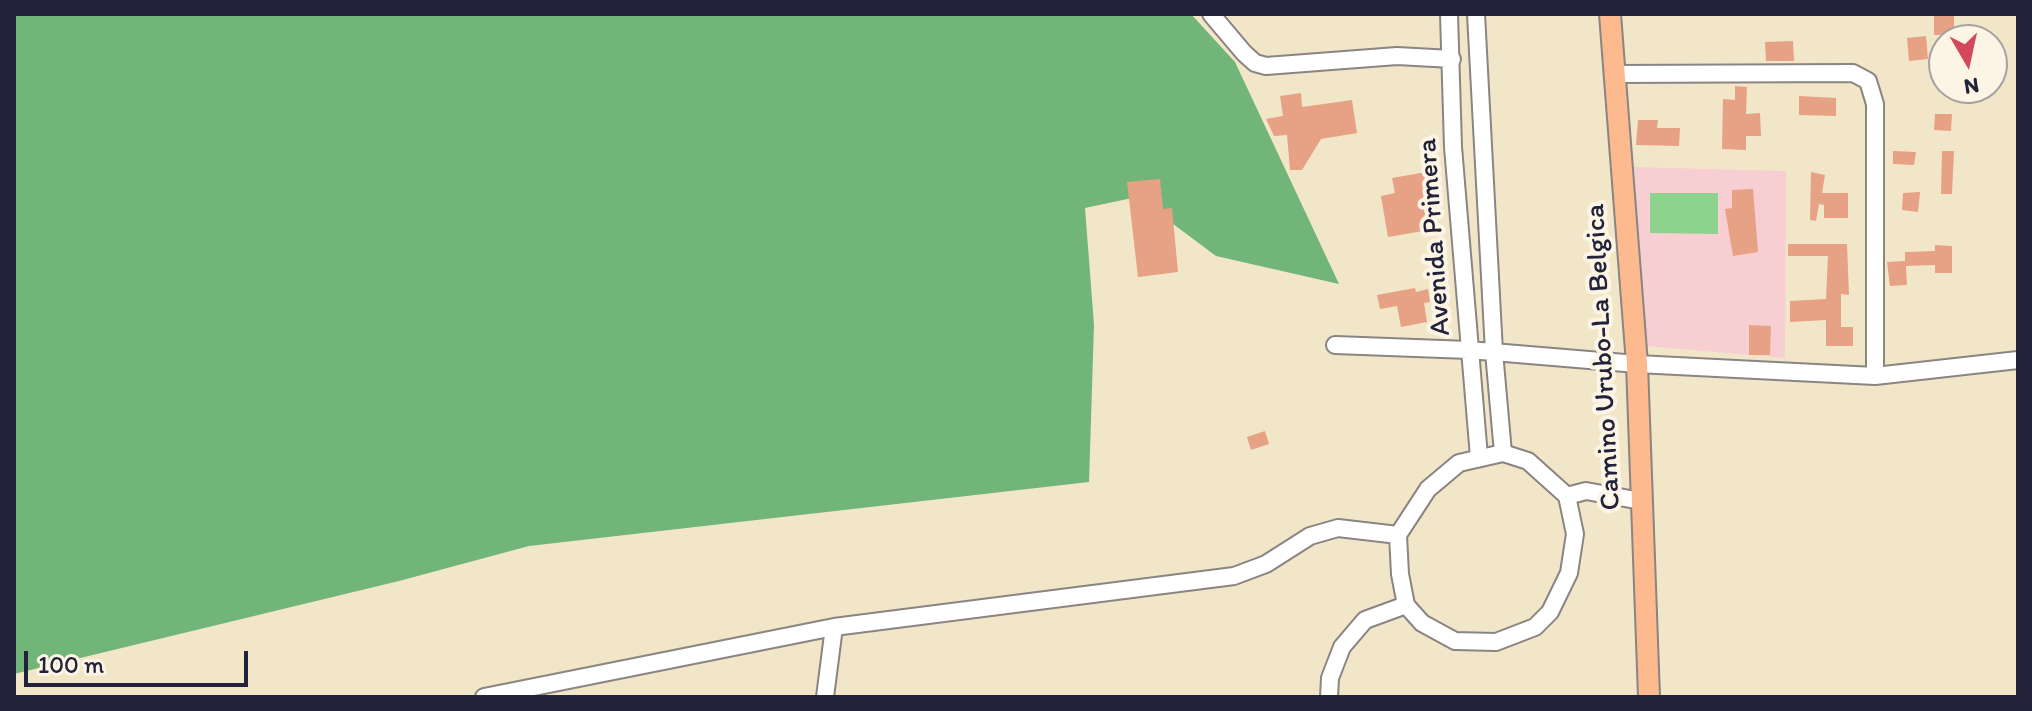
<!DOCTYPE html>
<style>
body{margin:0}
#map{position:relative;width:2032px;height:711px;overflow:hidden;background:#f2e6c9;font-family:Itim,sans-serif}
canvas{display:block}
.frame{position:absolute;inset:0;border:16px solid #22223b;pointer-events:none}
.north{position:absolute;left:1928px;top:24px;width:80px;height:80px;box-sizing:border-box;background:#fcf5e5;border:2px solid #a5a1a1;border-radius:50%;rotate:171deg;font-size:22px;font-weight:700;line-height:32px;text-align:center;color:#22223b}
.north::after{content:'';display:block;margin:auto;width:28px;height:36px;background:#d1495b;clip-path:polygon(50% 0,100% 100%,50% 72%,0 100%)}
.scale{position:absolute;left:24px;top:651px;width:224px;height:36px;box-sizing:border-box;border:4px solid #22223b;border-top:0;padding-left:10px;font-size:24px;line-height:28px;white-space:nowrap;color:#22223b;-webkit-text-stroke:6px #fcf5e5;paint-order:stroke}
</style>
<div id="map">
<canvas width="2032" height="711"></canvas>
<div class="frame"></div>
<div class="north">N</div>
<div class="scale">100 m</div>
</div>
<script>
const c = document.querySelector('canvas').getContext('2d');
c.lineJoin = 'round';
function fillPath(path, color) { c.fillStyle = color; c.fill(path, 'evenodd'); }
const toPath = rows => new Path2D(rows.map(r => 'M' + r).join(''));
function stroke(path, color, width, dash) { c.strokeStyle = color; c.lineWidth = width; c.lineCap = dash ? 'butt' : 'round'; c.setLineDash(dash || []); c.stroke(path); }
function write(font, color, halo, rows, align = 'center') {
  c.font = font + ' Itim,sans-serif'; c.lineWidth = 8; c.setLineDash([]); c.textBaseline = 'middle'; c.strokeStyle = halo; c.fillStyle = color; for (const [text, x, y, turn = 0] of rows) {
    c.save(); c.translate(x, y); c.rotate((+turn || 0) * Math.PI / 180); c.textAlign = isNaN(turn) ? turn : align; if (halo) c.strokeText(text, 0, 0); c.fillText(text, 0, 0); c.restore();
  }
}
fillPath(toPath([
 [1634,167,1786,171,1785,358,1645,346]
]), '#f7cfd2');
fillPath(toPath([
 [1650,193,1718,193,1718,234,1650,233]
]), '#8dd38d');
fillPath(toPath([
 [14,14,1191,14,1235,62,1339,284,1216,256,1137,197,1085,208,1094,325,1089,482,529,546,399,581,14,674]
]), '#72b578');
fillPath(toPath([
 [1934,16,1954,16,1954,35,1934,35],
 [1926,36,1928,59,1909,61,1907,38],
 [1793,41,1794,61,1766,61,1765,42],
 [1735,86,1747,87,1746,114,1760,113,1761,136,1746,136,1746,150,1722,149,1723,99,1735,100],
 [1301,93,1302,107,1352,100,1357,133,1321,139,1302,170,1290,170,1287,135,1274,136,1266,119,1283,116,1280,96],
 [1799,96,1836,98,1836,116,1799,115],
 [1935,114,1952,114,1951,131,1934,130],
 [1638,120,1658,120,1657,128,1680,128,1679,146,1636,145],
 [1893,151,1916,152,1914,165,1893,164],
 [1942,151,1954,151,1952,194,1941,194],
 [1426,172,1435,229,1388,237,1381,196,1395,193,1392,178],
 [1811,172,1825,175,1822,193,1848,193,1848,218,1824,218,1824,205,1819,204,1816,221,1810,220],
 [1160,179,1163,209,1172,208,1178,272,1138,277,1127,182],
 [1753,189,1758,252,1733,256,1725,209,1732,208,1732,190],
 [1920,192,1918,212,1902,210,1903,193],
 [1788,244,1847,244,1849,295,1841,294,1841,327,1853,327,1853,346,1826,346,1826,320,1790,322,1790,301,1826,299,1828,256,1788,256],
 [1935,245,1952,246,1952,273,1935,273,1935,265,1906,266,1907,285,1890,286,1887,262,1905,261,1905,252,1935,251],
 [1415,288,1416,292,1428,289,1430,302,1424,303,1427,322,1401,327,1397,306,1380,309,1377,295],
 [1749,325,1771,326,1770,355,1749,355],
 [1265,431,1269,444,1251,450,1247,437]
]), '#e7a184');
const minor = toPath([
 [1211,14,1244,53,1255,63,1266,66,1397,56,1452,59],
 [1449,14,1453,147,1479,457],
 [1476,14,1494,352,1503,453],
 [1613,74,1853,73,1868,81,1875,104,1875,376],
 [1335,345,1469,350,1637,364,1875,376,2018,360],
 [1503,453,1528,461,1567,496,1575,534,1569,573,1550,612,1535,627,1496,642,1455,641,1422,623,1406,605,1400,574,1398,535,1428,489,1459,463,1503,453],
 [1567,496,1586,491,1641,501],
 [484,697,834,627,1234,576,1266,564,1310,536,1338,528,1398,535],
 [825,697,834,627],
 [1329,697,1330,678,1342,647,1365,620,1406,605]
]);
const major = toPath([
 [1610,14,1637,364,1649,697]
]);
stroke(minor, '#8a8482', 20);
stroke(major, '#8a8482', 24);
stroke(minor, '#fff', 16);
stroke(major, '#fcba8e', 20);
write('28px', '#22223b', '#fcf5e5', [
 ["Avenida Primera",1435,237,-94],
 ["Camino Urubo-La Belgica",1604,357,-93]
]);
</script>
